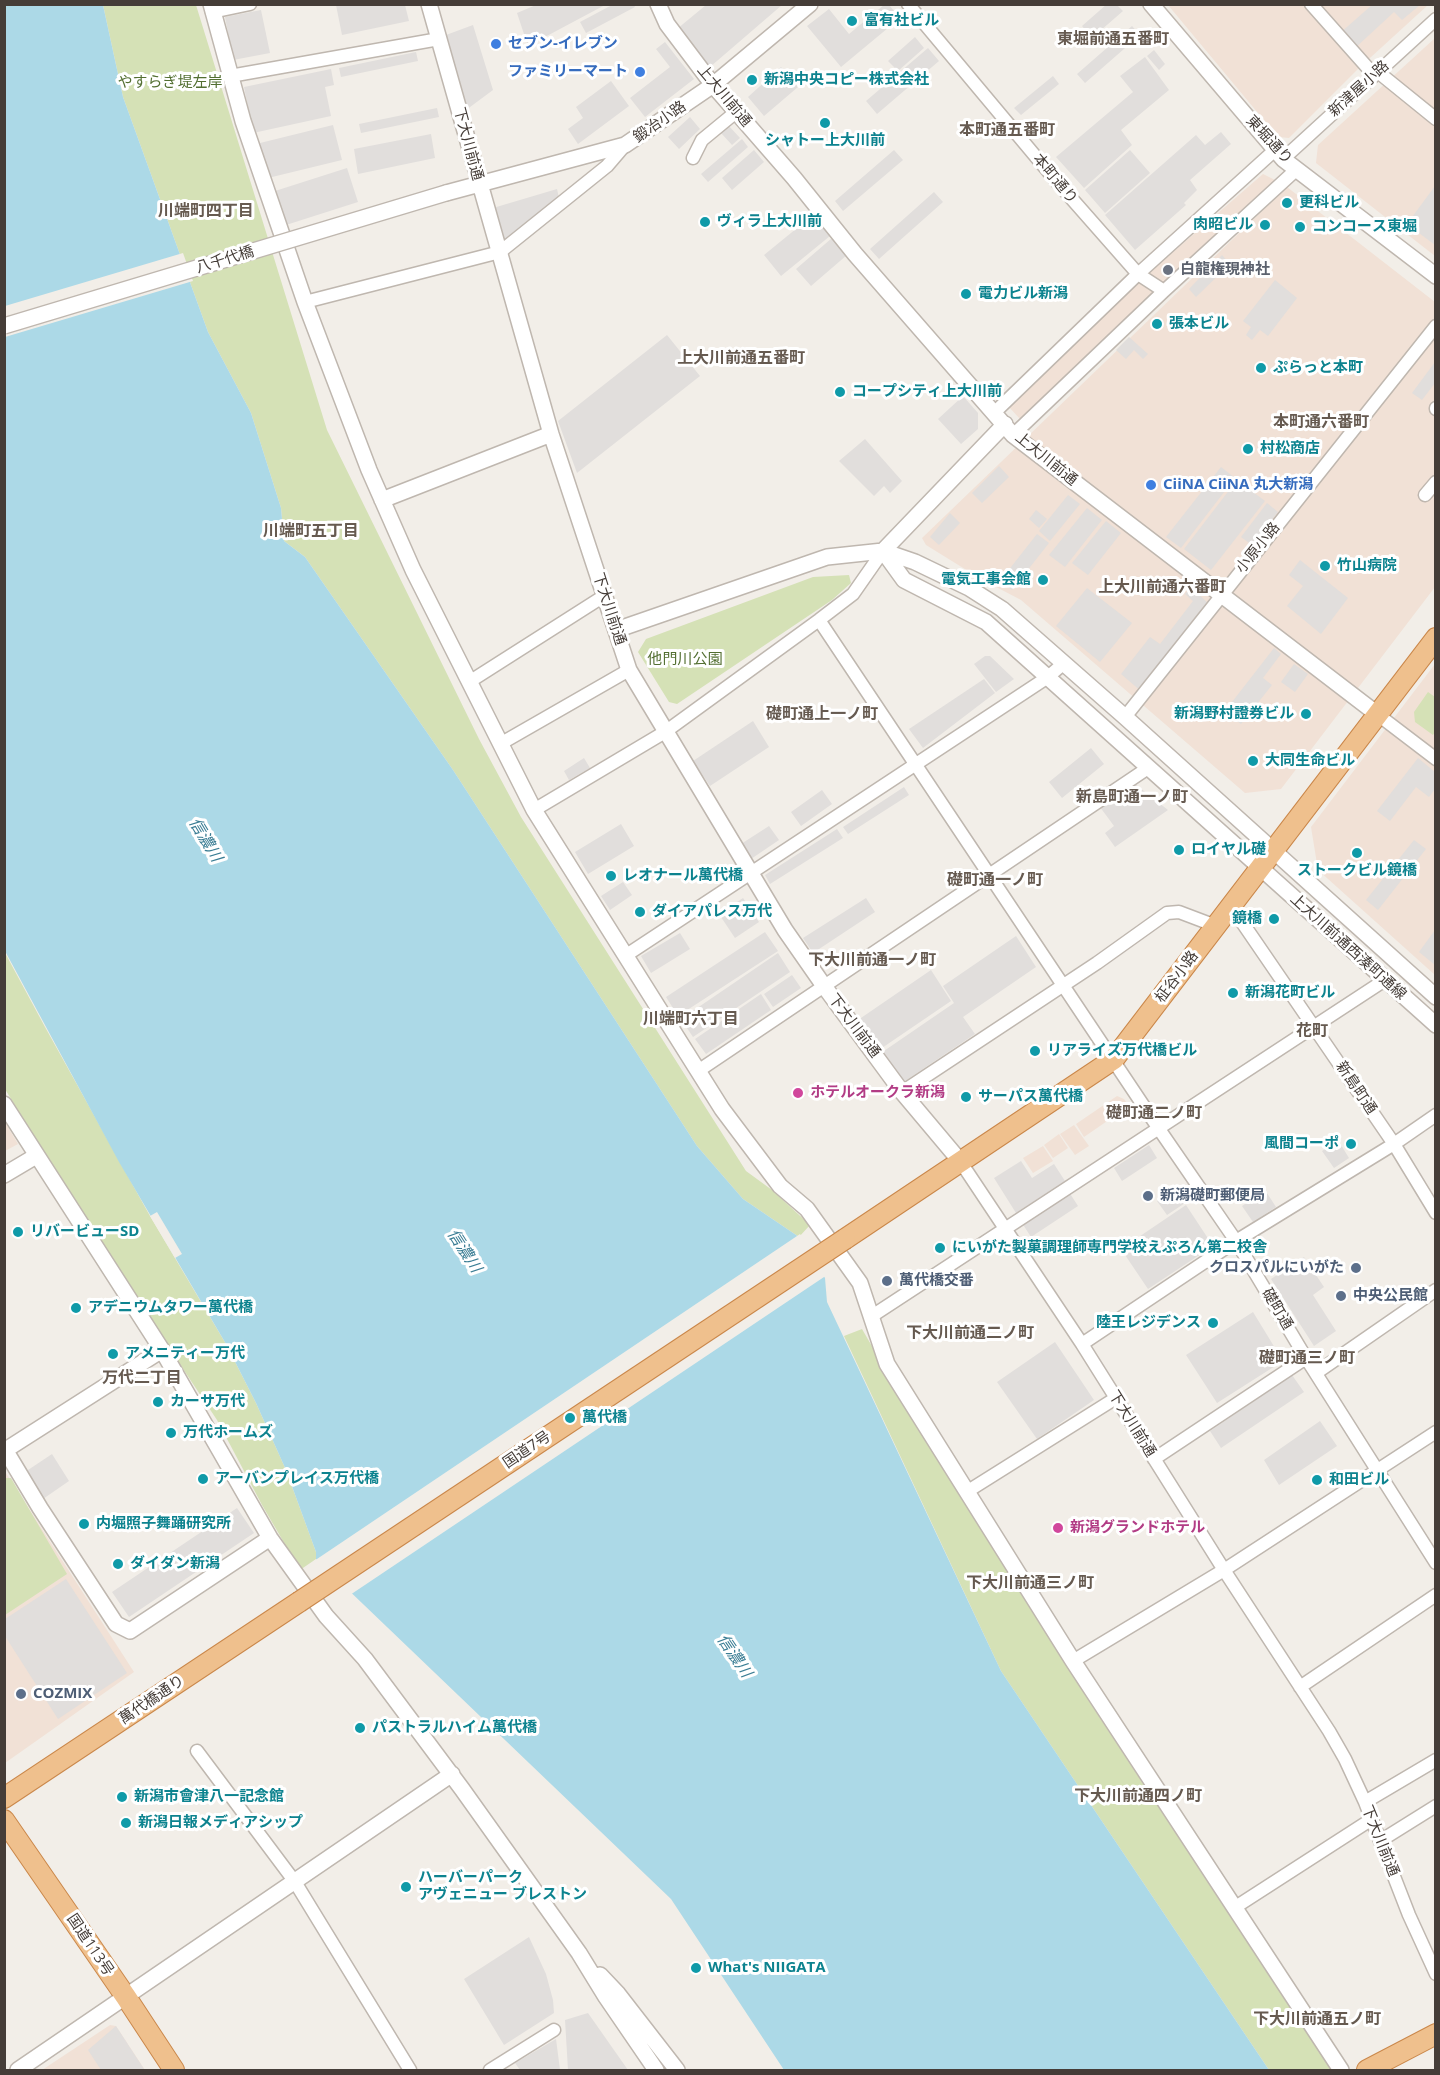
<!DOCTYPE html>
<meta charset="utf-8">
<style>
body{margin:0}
#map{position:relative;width:1440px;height:2075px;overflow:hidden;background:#f2eee8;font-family:"Open Sans",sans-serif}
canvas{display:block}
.frame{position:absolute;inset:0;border:6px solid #453d38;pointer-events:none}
</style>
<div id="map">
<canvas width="1440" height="2075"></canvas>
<div class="frame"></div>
</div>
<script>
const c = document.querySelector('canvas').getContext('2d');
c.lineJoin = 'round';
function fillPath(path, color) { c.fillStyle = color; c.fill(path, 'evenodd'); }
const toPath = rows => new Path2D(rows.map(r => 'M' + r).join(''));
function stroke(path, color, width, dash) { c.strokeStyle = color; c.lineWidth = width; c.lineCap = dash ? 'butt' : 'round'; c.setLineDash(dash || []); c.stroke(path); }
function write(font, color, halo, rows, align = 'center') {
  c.font = font + ' "Open Sans","Noto Sans JP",sans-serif'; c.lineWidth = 6; c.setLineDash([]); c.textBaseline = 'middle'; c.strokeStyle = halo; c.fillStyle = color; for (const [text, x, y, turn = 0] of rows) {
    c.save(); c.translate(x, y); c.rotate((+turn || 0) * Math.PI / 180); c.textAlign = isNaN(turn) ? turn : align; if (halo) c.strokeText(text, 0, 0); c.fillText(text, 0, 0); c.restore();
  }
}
fillPath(toPath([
 [1168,5,1428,5,1359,68,1289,138,1278,137],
 [1435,38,1435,256,1316,163,1318,145],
 [1263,174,1279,182,1021,420,1008,406,1157,266],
 [1287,187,1435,302,1435,587,1281,789,1245,793,1021,600,981,579,926,545,922,538],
 [1435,664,1435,975,1318,870,1311,827],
 [1117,1096,1124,1099,1129,1106,1084,1137,1076,1124],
 [5,1122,18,1144,5,1151,4,1151],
 [1074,1125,1089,1146,1075,1155,1060,1134],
 [1059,1134,1068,1148,1053,1158,1044,1145],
 [1043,1146,1053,1161,1033,1173,1023,1158],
 [4,1470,134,1672,5,1763,4,1763],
 [110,2025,116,2026,145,2070,42,2070]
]), '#f1e1d6');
fillPath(toPath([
 [103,5,196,5,327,430,479,739,521,817,746,1171,772,1190,810,1225,799,1237,743,1199,697,1146,453,770,305,557,284,541,281,508,251,413,208,332,123,97],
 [849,575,851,583,832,600,677,704,669,702,638,652,646,639,813,577],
 [1428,692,1435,697,1435,732,1433,735,1415,722,1414,712],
 [4,951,45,1027,150,1216,226,1344,256,1403,286,1470,316,1552,316,1559,300,1570,262,1505,217,1420,92,1232,5,1089],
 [862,1329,925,1438,1089,1701,1331,2070,1269,2070,1001,1671,844,1336],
 [5,1478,11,1478,67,1574,5,1615]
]), '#d5e1b6');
fillPath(toPath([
 [1107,4,1117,5,1123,11,1092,38,1082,26],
 [336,5,405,5,409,21,342,35],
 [536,5,536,4,605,5,528,46,517,13],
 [612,5,634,5,635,7,586,33,580,22],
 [706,5,782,5,710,67,677,29],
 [884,5,889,5,900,18,841,67,807,26,829,9,849,34],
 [1372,5,1420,5,1402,20,1394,12,1354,49,1339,34],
 [261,10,270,53,233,60,225,17],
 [473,25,493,90,466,110,446,35],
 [1132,26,1140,35,1085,83,1077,74],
 [915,37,924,48,898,71,888,61],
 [665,42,694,79,645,117,630,98,670,67,656,49],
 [928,48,939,61,877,114,866,101],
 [1154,50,1165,64,1159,70,1147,56],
 [416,52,418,61,341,77,339,68],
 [1145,57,1169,90,1121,130,1132,145,1084,188,1056,157,1133,92,1120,76],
 [781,67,798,87,764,116,748,97],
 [331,69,334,85,325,87,331,116,253,133,244,87],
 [1053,76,1059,84,1021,115,1014,108],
 [611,81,629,106,578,144,568,129,583,118,576,107],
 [437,108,439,117,361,133,359,124],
 [690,117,700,129,679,149,668,137],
 [333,125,342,160,268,178,260,143],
 [729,126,740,138,732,145,721,133],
 [1221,132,1231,144,1190,180,1197,190,1184,203,1186,205,1135,250,1105,215,1196,135,1205,145],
 [431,134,435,158,358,174,354,149],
 [742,139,748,147,708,182,701,174],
 [754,150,764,162,732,190,722,178],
 [894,150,903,160,843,211,835,201],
 [1130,150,1150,173,1105,213,1085,190],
 [347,168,358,202,286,225,275,191],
 [1435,186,1435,245,1407,224],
 [557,189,559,198,504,240,493,208],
 [934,192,943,202,879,259,870,249],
 [813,215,830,236,781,276,764,255],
 [832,238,847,255,811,286,796,269],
 [1222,255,1230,264,1196,297,1189,289],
 [1275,280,1297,298,1268,336,1260,330,1252,340,1246,335,1251,327,1243,321],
 [667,335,700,376,577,473,558,421],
 [1129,337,1148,354,1143,359,1134,350,1126,359,1116,350],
 [1435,362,1435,383,1422,400,1412,393],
 [963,396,978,413,978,429,961,444,938,419],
 [865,439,902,481,890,493,884,486,874,496,839,461],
 [999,466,1009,477,982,503,972,493],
 [1221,467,1235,478,1181,548,1166,537],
 [1237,480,1265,501,1211,570,1184,549],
 [1068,495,1080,504,1050,541,1039,531],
 [1267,503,1278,512,1252,545,1241,537],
 [1087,508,1102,520,1065,567,1049,555],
 [1036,510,1047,519,1039,528,1029,519],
 [950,513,960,523,939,545,930,537],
 [1106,521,1121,533,1088,575,1072,563],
 [1037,534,1049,543,1012,590,1000,581],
 [1300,560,1348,598,1321,634,1287,606,1303,586,1289,575],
 [1191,587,1210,605,1142,692,1121,674,1150,637,1160,644,1193,601,1185,594],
 [1087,588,1132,623,1100,662,1056,626],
 [1274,648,1281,654,1263,678,1272,685,1241,724,1225,711],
 [985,656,990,656,1014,679,996,692,974,664],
 [1294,664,1308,674,1295,692,1281,682],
 [984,679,995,693,923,748,909,729],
 [753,721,769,747,710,786,693,761],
 [1091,748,1104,764,1062,798,1049,782],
 [584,758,590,768,569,780,564,771],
 [1418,758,1435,772,1435,789,1429,797,1416,787,1390,821,1377,811],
 [1135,784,1168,810,1115,847,1105,833,1114,826,1100,807],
 [904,787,909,795,848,834,843,827],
 [822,790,832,804,801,826,791,812],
 [621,824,634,846,588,874,575,852],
 [769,826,779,840,751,859,741,844],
 [837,829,843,838,770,884,765,875],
 [1414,840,1426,849,1378,910,1366,900],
 [623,882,632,895,610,910,601,896],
 [743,898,759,922,735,938,719,914],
 [866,898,875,912,813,953,803,938],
 [1435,930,1435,965,1419,952],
 [765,932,778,951,678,1016,666,997],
 [680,933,690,949,651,973,641,956],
 [1016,936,1036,967,963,1017,975,1034,902,1083,881,1053,954,1003,943,986],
 [778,953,790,972,693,1037,681,1019],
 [931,970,951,1001,879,1050,858,1020],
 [792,975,801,988,773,1007,764,994],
 [761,994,771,1010,706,1054,695,1039],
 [1338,1140,1349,1158,1334,1168,1322,1151],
 [1149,1145,1157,1158,1122,1181,1114,1168],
 [1021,1161,1032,1178,1054,1164,1065,1181,1016,1213,994,1178],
 [1175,1188,1185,1203,1167,1215,1157,1201],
 [1265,1190,1276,1207,1253,1222,1242,1206],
 [1069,1192,1078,1206,1031,1237,1022,1223],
 [1186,1205,1213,1246,1148,1289,1121,1249],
 [1304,1257,1324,1287,1313,1295,1336,1331,1314,1346,1271,1279],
 [1253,1312,1283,1361,1217,1403,1186,1355],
 [1055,1342,1094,1400,1037,1439,997,1382],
 [1292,1375,1304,1392,1221,1448,1210,1431],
 [1320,1421,1337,1446,1279,1485,1264,1460],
 [52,1454,69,1481,43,1499,25,1472],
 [237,1508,254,1533,129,1617,112,1592],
 [66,1579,127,1673,58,1719,5,1636,5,1619],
 [529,1937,546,1974,553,2000,554,2013,504,2045,464,1979],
 [588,2013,628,2070,568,2070,565,2020],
 [116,2026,144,2069,142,2070,101,2070,88,2050],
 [556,2039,560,2070,520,2070,515,2063]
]), '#e1dedc');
fillPath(toPath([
 [4,5,103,5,123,97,208,332,251,413,281,508,284,541,305,557,453,770,697,1146,743,1199,799,1237,825,1278,827,1302,1001,1671,1269,2070,784,2070,671,1899,316,1559,316,1552,286,1470,256,1403,226,1344,119,1162,5,951]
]), '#acd9e7');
fillPath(toPath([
 [183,253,193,281,5,337,5,306],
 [157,1212,182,1254,175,1258,150,1216],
 [800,1234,827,1275,350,1595,314,1561]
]), '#f2eee8');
const minor = toPath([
 [908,4,1057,182,1138,274,1164,291],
 [1311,4,1374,75],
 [212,12,250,4],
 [1378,72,1436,119],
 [230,76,439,39],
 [693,158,702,140,736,112],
 [1283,159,1436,19],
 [305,302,500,252,607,166,625,145],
 [1436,408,1436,409],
 [995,412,1138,274,1275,150],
 [1013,435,1164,291,1297,169],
 [1425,495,1436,482],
 [819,620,1159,1129,1236,1241,1306,1358,1436,1563],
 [469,682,604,596],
 [1377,714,1436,759],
 [1125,717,1436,326],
 [500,744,629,670],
 [534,810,665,732,819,620,853,594,883,551],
 [1231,906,1394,1144,1436,1213],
 [625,956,1048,677,1064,663],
 [698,1071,1148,768],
 [902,1092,1097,963,1167,913,1179,912,1216,926],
 [960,1161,1082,1344,1224,1570,1329,1731,1345,1759,1365,1802,1409,1915,1436,1974],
 [872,1316,1385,980],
 [1082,1344,1236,1241,1394,1144,1436,1115],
 [1316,1373,1436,1290],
 [1154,1459,1306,1358],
 [968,1491,1116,1398],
 [1073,1661,1224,1570,1436,1432],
 [1300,1687,1436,1595],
 [197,1751,295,1882,410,2070],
 [1365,1802,1436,1760],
 [1380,1841,1436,1806],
 [1234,1908,1372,1819],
 [490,2070,554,2030]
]);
const tertiary = toPath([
 [211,4,243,121,305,302,369,470,413,570,534,810,722,1109,780,1186,807,1209,860,1283,887,1364,1073,1661,1341,2070],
 [429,4,551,434,629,670,785,930,824,986,902,1092,960,1161],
 [658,4,667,24,713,85,794,178,855,254,1013,435,1377,714],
 [1151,4,1283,159,1436,276],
 [446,193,625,145,713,85,810,4],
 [382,500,551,434],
 [883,551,904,580,986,622,1436,1025],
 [883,551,915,562,969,588,1002,609,1125,717,1436,997],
 [616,630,827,557,883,551,1005,424],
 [4,1104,162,1350,270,1538,326,1616,365,1659,462,1789,579,1953,606,1997,656,2070],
 [4,1175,36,1156],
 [4,1448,40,1508,116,1624,130,1631,270,1538],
 [4,1451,162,1350],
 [600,1975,618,1994,677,2070],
 [18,2070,452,1774]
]);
const trunk = toPath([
 [845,1239,1114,1059,1436,638],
 [4,1798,299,1602],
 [4,1820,126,1997,174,2070],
 [1367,2070,1436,2034]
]);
stroke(minor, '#bfb7af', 15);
stroke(tertiary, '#bfb7af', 18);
stroke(trunk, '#ca874a', 22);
stroke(minor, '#fff', 12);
stroke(tertiary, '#fff', 15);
stroke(trunk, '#efc08d', 20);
const tertiaryBridge = toPath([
 [4,326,446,193]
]);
const trunkBridge = toPath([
 [299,1602,845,1239]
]);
stroke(tertiaryBridge, '#bfb7af', 18, []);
stroke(trunkBridge, '#ca874a', 22, []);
stroke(tertiaryBridge, '#fff', 15);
stroke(trunkBridge, '#efc08d', 20);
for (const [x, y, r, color] of [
 [852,21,6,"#0f9aa8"],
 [496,44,6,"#3f7fe0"],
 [640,72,6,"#3f7fe0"],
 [752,80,6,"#0f9aa8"],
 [825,123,6,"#0f9aa8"],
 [1287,203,6,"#0f9aa8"],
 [705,222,6,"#0f9aa8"],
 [1265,225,6,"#0f9aa8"],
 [1300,227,6,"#0f9aa8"],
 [1168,270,6,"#6b7280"],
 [966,294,6,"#0f9aa8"],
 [1157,324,6,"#0f9aa8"],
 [1261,368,6,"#0f9aa8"],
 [840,392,6,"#0f9aa8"],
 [1248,449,6,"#0f9aa8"],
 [1151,485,6,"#3f7fe0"],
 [1325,566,6,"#0f9aa8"],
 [1043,580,6,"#0f9aa8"],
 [1306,714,6,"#0f9aa8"],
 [1253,761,6,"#0f9aa8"],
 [1179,850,6,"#0f9aa8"],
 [1357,853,6,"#0f9aa8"],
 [611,876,6,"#0f9aa8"],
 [640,912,6,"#0f9aa8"],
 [1274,919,6,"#0f9aa8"],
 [1233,993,6,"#0f9aa8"],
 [1035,1051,6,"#0f9aa8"],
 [798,1093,6,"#d1479c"],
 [966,1097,6,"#0f9aa8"],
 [1351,1144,6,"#0f9aa8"],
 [1148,1196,6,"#5c6f8a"],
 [18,1232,6,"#0f9aa8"],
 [940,1248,6,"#0f9aa8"],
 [1356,1268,6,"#5c6f8a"],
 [887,1281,6,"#5c6f8a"],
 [1341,1296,6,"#5c6f8a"],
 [76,1308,6,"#0f9aa8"],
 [1213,1323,6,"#0f9aa8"],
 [113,1354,6,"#0f9aa8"],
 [158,1402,6,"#0f9aa8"],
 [570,1418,6,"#0f9aa8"],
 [171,1433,6,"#0f9aa8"],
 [203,1479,6,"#0f9aa8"],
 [1317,1480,6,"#0f9aa8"],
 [84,1524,6,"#0f9aa8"],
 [1058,1528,6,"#d1479c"],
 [118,1564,6,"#0f9aa8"],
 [21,1694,6,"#5c6f8a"],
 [360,1728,6,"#0f9aa8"],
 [122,1797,6,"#0f9aa8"],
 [126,1823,6,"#0f9aa8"],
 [406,1887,6,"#0f9aa8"],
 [696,1968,6,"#0f9aa8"]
]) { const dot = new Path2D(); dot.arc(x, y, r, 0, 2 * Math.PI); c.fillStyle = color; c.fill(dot); stroke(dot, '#fff', 2); }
write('bold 15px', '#0d838f', '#fff', [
 ["富有社ビル",864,21],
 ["新潟中央コピー株式会社",764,80],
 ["シャトー上大川前",825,141,"center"],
 ["更科ビル",1299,203],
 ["ヴィラ上大川前",717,222],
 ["肉昭ビル",1253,225,"right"],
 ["コンコース東堀",1312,227],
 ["電力ビル新潟",978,294],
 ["張本ビル",1169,324],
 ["ぷらっと本町",1273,368],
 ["コープシティ上大川前",852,392],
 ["村松商店",1260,449],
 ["竹山病院",1337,566],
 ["電気工事会館",1031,580,"right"],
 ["新潟野村證券ビル",1294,714,"right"],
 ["大同生命ビル",1265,761],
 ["ロイヤル礎",1191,850],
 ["ストークビル鏡橋",1357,871,"center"],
 ["レオナール萬代橋",623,876],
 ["ダイアパレス万代",652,912],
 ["鏡橋",1262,919,"right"],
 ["新潟花町ビル",1245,993],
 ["リアライズ万代橋ビル",1047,1051],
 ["サーパス萬代橋",978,1097],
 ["風間コーポ",1339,1144,"right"],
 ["リバービューSD",30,1232],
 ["にいがた製菓調理師専門学校えぷろん第二校舎",952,1248],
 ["アデニウムタワー萬代橋",88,1308],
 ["陸王レジデンス",1201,1323,"right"],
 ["アメニティー万代",125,1354],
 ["カーサ万代",170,1402],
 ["萬代橋",582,1418],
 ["万代ホームズ",183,1433],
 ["アーバンプレイス万代橋",215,1479],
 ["和田ビル",1329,1480],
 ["内堀照子舞踊研究所",96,1524],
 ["ダイダン新潟",130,1564],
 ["パストラルハイム萬代橋",372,1728],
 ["新潟市會津八一記念館",134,1797],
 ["新潟日報メディアシップ",138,1823],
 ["ハーバーパーク",418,1878],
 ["アヴェニュー ブレストン",418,1895],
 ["What's NIIGATA",708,1968]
], 'left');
write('bold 15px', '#366cbe', '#fff', [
 ["セブン-イレブン",508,44],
 ["ファミリーマート",628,72,"right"],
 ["CiiNA CiiNA 丸大新潟",1163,485]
], 'left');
write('15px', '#536f32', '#fff', [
 ["やすらぎ堤左岸",170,83],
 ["他門川公園",685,660]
]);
write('15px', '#453d38', '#fff', [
 ["新津屋小路",1359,89,-42],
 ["上大川前通",724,96,50],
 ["鍛冶小路",660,122,-35],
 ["東堀通り",1269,140,47],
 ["下大川前通",468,144,75],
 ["本町通り",1055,179,50],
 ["八千代橋",225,260,-17],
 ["上大川前通",1046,459,39],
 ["小原小路",1258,548,-51],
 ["下大川前通",609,609,72],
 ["上大川前通西湊町通線",1348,947,42],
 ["柾谷小路",1177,977,-53],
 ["下大川前通",854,1026,53],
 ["新島町通",1356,1088,56],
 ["礎町通",1277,1309,59],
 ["下大川前通",1132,1424,58],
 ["国道7号",527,1450,-34],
 ["萬代橋通り",152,1700,-34],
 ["下大川前通",1380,1841,68],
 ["国道113号",90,1945,56]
]);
write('bold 15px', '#5b616d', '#fff', [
 ["白龍権現神社",1180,270]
], 'left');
write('bold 15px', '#b23c85', '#fff', [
 ["ホテルオークラ新潟",810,1093],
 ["新潟グランドホテル",1070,1528]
], 'left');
write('bold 15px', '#4e5e75', '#fff', [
 ["新潟礎町郵便局",1160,1196],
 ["クロスパルにいがた",1344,1268,"right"],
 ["萬代橋交番",899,1281],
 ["中央公民館",1353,1296],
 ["COZMIX",33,1694]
], 'left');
write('bold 16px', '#665a50', '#fff', [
 ["東堀前通五番町",1113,39],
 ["本町通五番町",1007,130],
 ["川端町四丁目",206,211],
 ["上大川前通五番町",741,358],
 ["本町通六番町",1321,422],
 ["川端町五丁目",311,531],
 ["上大川前通六番町",1162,587],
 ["礎町通上一ノ町",822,714],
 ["新島町通一ノ町",1132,797],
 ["礎町通一ノ町",995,880],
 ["下大川前通一ノ町",872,960],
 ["川端町六丁目",691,1019],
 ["花町",1312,1031],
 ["礎町通二ノ町",1154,1113],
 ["下大川前通二ノ町",970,1333],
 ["礎町通三ノ町",1307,1358],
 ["万代二丁目",142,1378],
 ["下大川前通三ノ町",1030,1583],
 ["下大川前通四ノ町",1138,1796],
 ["下大川前通五ノ町",1317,2019]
]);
write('italic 16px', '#3a7d94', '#fff', [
 ["信濃川",205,840,59],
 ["信濃川",464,1251,57],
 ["信濃川",734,1656,56]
]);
</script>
